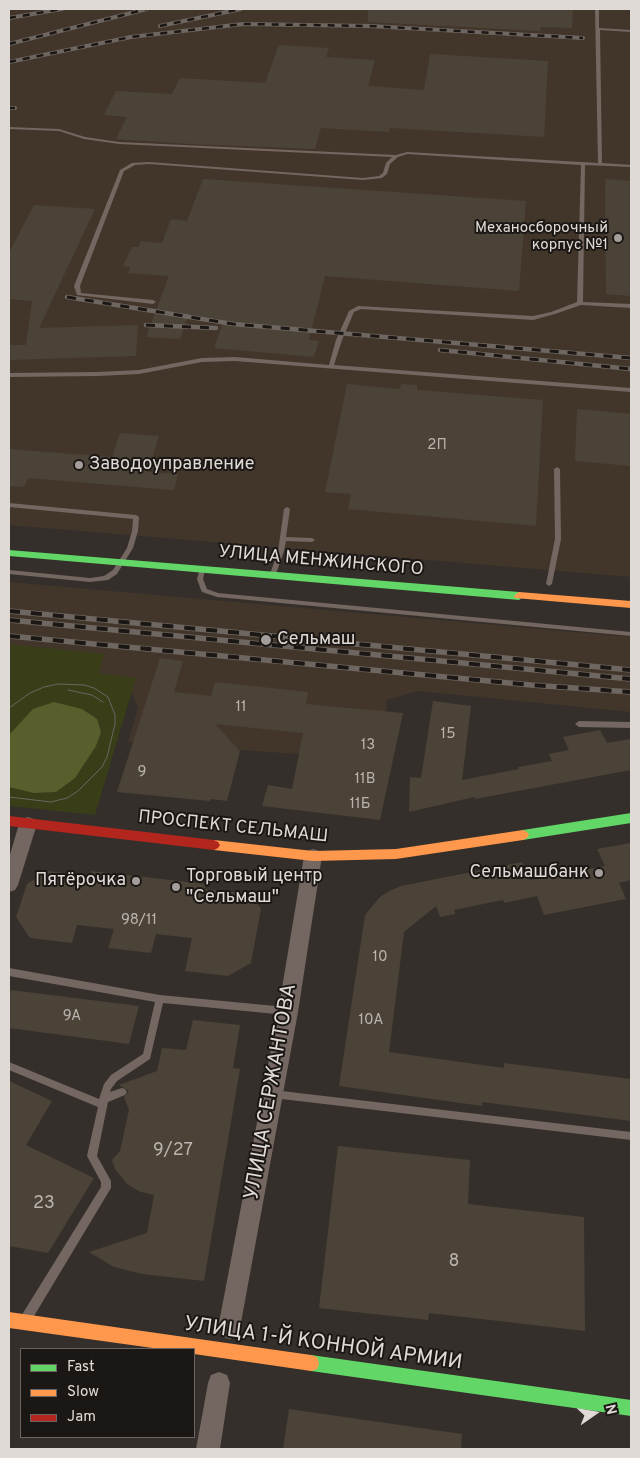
<!DOCTYPE html>
<meta charset="utf-8">
<style>
body{margin:0}
#map{position:relative;width:640px;height:1458px;overflow:hidden;background:#342f2a;font-family:Overpass,sans-serif}
canvas{display:block}
.frame{position:absolute;inset:0;border:10px solid #e0dad6;pointer-events:none}
.legend{position:absolute;left:20px;top:1348px;width:175px;height:90px;box-sizing:border-box;background:#1b1714;border:1px solid #6a6562;margin:0;padding:6px 9px;list-style:none;font-size:15px;color:#e0dad6}
.legend li{display:flex;align-items:center;gap:10px;height:25px}
.legend b{width:25px;border:1px solid #6a6562}
.north{position:absolute;left:570px;top:1388px;width:50px;height:50px;-webkit-text-stroke:4px #1b1714;paint-order:stroke;rotate:77deg;font-size:14px;font-weight:700;line-height:20px;text-align:center;color:#e0dad6}
.north::after{content:'';display:block;margin:auto;width:18px;height:22px;background:#e0dad6;clip-path:polygon(50% 0,100% 100%,50% 72%,0 100%)}
</style>
<div id="map">
<canvas width="640" height="1458"></canvas>
<div class="frame"></div>
<ul class="legend">
<li><b style="height:6px;background:#63d668"></b>Fast</li>
<li><b style="height:6px;background:#ff974d"></b>Slow</li>
<li><b style="height:6px;background:#b3261e"></b>Jam</li>
</ul>
<div class="north">N</div>
</div>
<script>
const c = document.querySelector('canvas').getContext('2d');
c.lineJoin = 'round';
function fillPath(path, color) { c.fillStyle = color; c.fill(path, 'evenodd'); }
const toPath = rows => new Path2D(rows.map(r => 'M' + r).join(''));
function stroke(path, color, width, dash) { c.strokeStyle = color; c.lineWidth = width; c.lineCap = dash ? 'butt' : 'round'; c.setLineDash(dash || []); c.stroke(path); }
function write(font, color, halo, rows, align = 'center') {
  c.font = font + ' Overpass,sans-serif'; c.lineWidth = 4; c.setLineDash([]); c.textBaseline = 'middle'; c.strokeStyle = halo; c.fillStyle = color; for (const [text, x, y, turn = 0] of rows) {
    c.save(); c.translate(x, y); c.rotate((+turn || 0) * Math.PI / 180); c.textAlign = isNaN(turn) ? turn : align; if (halo) c.strokeText(text, 0, 0); c.fillText(text, 0, 0); c.restore();
  }
}
fillPath(toPath([
 [9,9,631,9,631,577,9,525],
 [9,582,631,637,631,712,418,691,387,700,382,760,128,742,138,708,127,679,9,662]
]), '#42362b');
fillPath(toPath([
 [9,644,104,654,99,673,136,678,95,815,9,806]
]), '#393d18');
fillPath(toPath([
 [54,702,82,709,97,719,101,732,96,746,75,778,56,792,34,793,9,787,9,735,33,709]
]), '#585f2c');
fillPath(toPath([
 [368,9,573,9,572,28,541,27,540,31,368,22],
 [279,45,329,48,326,57,375,60,368,86,424,90,430,54,548,61,544,137,390,128,389,132,321,128,315,149,191,144,116,139,127,117,104,115,116,91,172,94,180,78,265,83],
 [203,179,526,201,519,291,325,276,309,340,319,341,314,357,214,348,224,320,189,314,180,339,146,337,169,276,128,273,130,267,123,266,132,247,138,247,141,241,162,243,171,219,187,221],
 [605,179,631,181,631,296,606,294],
 [34,205,95,209,39,328,138,325,136,356,9,360,9,345,26,345,32,301,9,299,9,253],
 [347,384,400,389,401,384,417,385,417,390,543,400,536,526,348,509,351,494,325,492],
 [577,409,631,414,631,466,575,461],
 [120,433,159,436,148,472,178,474,174,490,28,478,24,487,9,486,9,449,112,457],
 [160,658,183,661,174,692,211,696,215,682,308,692,306,704,403,713,380,820,262,806,268,785,292,789,303,733,215,724,240,751,227,801,211,799,210,801,117,792],
 [433,701,471,706,462,780,519,769,518,767,552,761,549,754,569,750,563,737,600,730,607,743,631,739,631,770,475,799,474,797,409,812,410,777,421,778],
 [631,843,631,880,619,883,626,899,544,915,537,896,504,903,503,900,454,910,455,914,440,917,436,906,404,932,389,1052,504,1068,504,1063,631,1079,631,1121,482,1102,482,1106,339,1086,365,915,380,897,389,891,401,886,522,862,530,880,605,866,597,849],
 [47,871,90,876,91,871,206,884,205,889,251,894,261,909,251,963,228,976,185,971,192,938,156,934,151,953,108,948,114,929,77,925,72,943,30,938,16,917,27,884],
 [11,990,139,1006,129,1044,9,1028,9,998],
 [193,1020,240,1025,233,1068,240,1069,204,1281,142,1274,114,1267,89,1252,147,1233,154,1195,141,1192,128,1185,115,1169,112,1160,120,1151,129,1110,124,1097,129,1091,119,1085,157,1071,162,1048,186,1050],
 [9,1081,52,1101,26,1145,94,1178,48,1253,9,1246],
 [338,1146,470,1160,468,1204,584,1217,585,1331,429,1313,428,1320,319,1308],
 [289,1409,462,1434,461,1449,283,1449]
]), '#4c4338');
fillPath(toPath([
 [595,9,599,9,599,28,631,30,631,32,600,30,602,163,631,165,631,167,585,165,583,302,631,304,631,308,581,305,555,314,533,320,361,309,354,312,342,340,334,365,631,388,631,392,235,361,202,362,139,374,98,376,9,377,9,373,98,372,139,370,202,358,235,357,329,365,336,340,349,311,358,306,533,316,551,312,577,302,581,165,407,154,398,157,390,164,387,174,382,178,363,180,149,164,135,165,124,171,80,286,81,293,153,300,156,302,153,304,77,295,74,286,120,170,132,163,149,162,363,178,379,176,383,173,386,163,392,157,119,144,84,139,59,131,9,129,9,127,59,129,85,137,119,142,396,155,407,152,598,163,595,9],
 [557,467,560,469,561,539,552,584,549,586,546,584,555,539,554,469,557,467],
 [9,503,136,515,139,517,138,531,133,548,117,574,108,580,90,582,9,574,9,570,90,578,104,576,113,570,127,548,132,531,133,519,9,507,9,503],
 [287,507,290,509,286,537,312,538,315,540,312,542,286,541,284,551,276,574,273,576,270,574,278,551,284,509,287,507],
 [200,568,204,568,205,570,203,579,207,589,218,593,631,632,631,636,217,597,202,592,201,590,197,579,200,568],
 [579,721,631,722,631,728,579,727,575,724,579,721],
 [9,968,160,995,286,1007,289,1008,290,1011,289,1014,286,1015,163,1003,150,1059,117,1081,111,1089,110,1092,122,1088,125,1089,127,1092,125,1095,108,1102,97,1156,111,1181,111,1188,31,1321,27,1322,23,1321,22,1317,23,1313,101,1187,101,1182,87,1156,98,1107,9,1070,9,1062,99,1099,104,1084,111,1075,143,1054,155,1002,9,976,9,968],
 [273,1090,631,1132,631,1140,273,1098,270,1097,268,1094,270,1091,273,1090]
]), '#746660');
fillPath(toPath([
 [28,817,34,819,37,824,18,885,15,890,9,892,9,858,19,824,22,819,28,817],
 [313,849,319,851,322,856,298,1012,240,1328,237,1336,229,1339,221,1336,218,1328,278,1012,304,856,307,851,313,849],
 [219,1372,227,1375,230,1383,220,1449,196,1449,208,1383,211,1375,219,1372]
]), '#746660');
fillPath(toPath([
 [9,550,519,592,524,596,519,600,9,556,9,550],
 [631,813,631,823,523,840,519,838,517,835,519,832,523,830,631,813],
 [311,1355,631,1400,631,1416,311,1371,305,1369,303,1363,305,1357,311,1355]
]), '#63d668');
fillPath(toPath([
 [519,592,631,601,631,608,515,598,514,596,519,592],
 [523,830,527,832,529,835,527,838,523,840,396,859,313,861,214,850,210,848,208,845,210,842,214,840,313,851,396,849,523,830],
 [9,1312,311,1355,317,1357,319,1363,317,1369,311,1371,194,1354,194,1349,160,1349,9,1328,9,1312]
]), '#ff974d');
fillPath(toPath([
 [9,816,214,840,218,842,220,845,218,848,214,850,9,826,9,816]
]), '#b3261e');
stroke(toPath([
 [68,690,92,695,103,702],
 [9,708,30,693,44,687,58,684,84,685,94,688,108,697,115,715,115,724,107,757,102,767,78,791,67,798,51,802,9,797]
]), '#6e6660', 1);
const railFar2 = toPath([
 [9,18,62,9],
 [160,26,241,9],
 [9,44,147,9],
 [9,62,131,37,243,24,370,26,583,38],
 [9,108,15,108]
]);
const railFar1 = toPath([
 [67,297,233,324,631,358],
 [146,325,216,328],
 [440,350,631,369]
]);
const rail = toPath([
 [9,611,631,670],
 [9,620,631,679],
 [9,636,531,685,631,692]
]);
stroke(railFar2, '#6e6660', 4);
stroke(railFar1, '#6e6660', 4.5);
stroke(rail, '#6e6660', 5.5);
stroke(railFar2, '#1b1714', 2.5, [7]);
stroke(railFar1, '#1b1714', 3, [9]);
stroke(rail, '#1b1714', 4, [11]);
for (const [x, y, r, color] of [
 [618,238,5,"#a49e9a"],
 [79,465,5,"#a49e9a"],
 [266,640,6,"#a49e9a"],
 [599,873,5,"#a49e9a"],
 [136,881,5,"#a49e9a"],
 [176,887,5,"#a49e9a"]
]) { const dot = new Path2D(); dot.arc(x, y, r, 0, 2 * Math.PI); c.fillStyle = color; c.fill(dot); stroke(dot, '#1b1714', 2); }
write('15px', '#e0dad6', '#1b1714', [
 ["Механосборочный",608,229],
 ["корпус №1",608,246]
], 'right');
write('15px', '#bbb4ae', null, [
 ["2П",437,446],
 ["11",241,708],
 ["15",448,735],
 ["13",368,746],
 ["9",142,773],
 ["11В",365,780],
 ["11Б",360,805],
 ["98/11",139,921],
 ["10",380,958],
 ["9А",72,1017],
 ["10А",371,1021]
]);
write('18px', '#e0dad6', '#1b1714', [
 ["Заводоуправление",89,465],
 ["Сельмаш",277,640],
 ["Сельмашбанк",589,873,"right"],
 ["Торговый центр",186,877],
 ["\"Сельмаш\"",186,898],
 ["Пятёрочка",126,881,"right"]
], 'left');
write('18px', '#e0dad6', '#1b1714', [
 ["УЛИЦА МЕНЖИНСКОГО",321,562,5],
 ["ПРОСПЕКТ СЕЛЬМАШ",233,828,6]
]);
write('18px', '#bbb4ae', null, [
 ["9/27",173,1151],
 ["23",44,1204],
 ["8",454,1262]
]);
write('21px', '#e0dad6', '#1b1714', [
 ["УЛИЦА СЕРЖАНТОВА",272,1092,-80],
 ["УЛИЦА 1-Й КОННОЙ АРМИИ",323,1345,8]
]);
</script>
